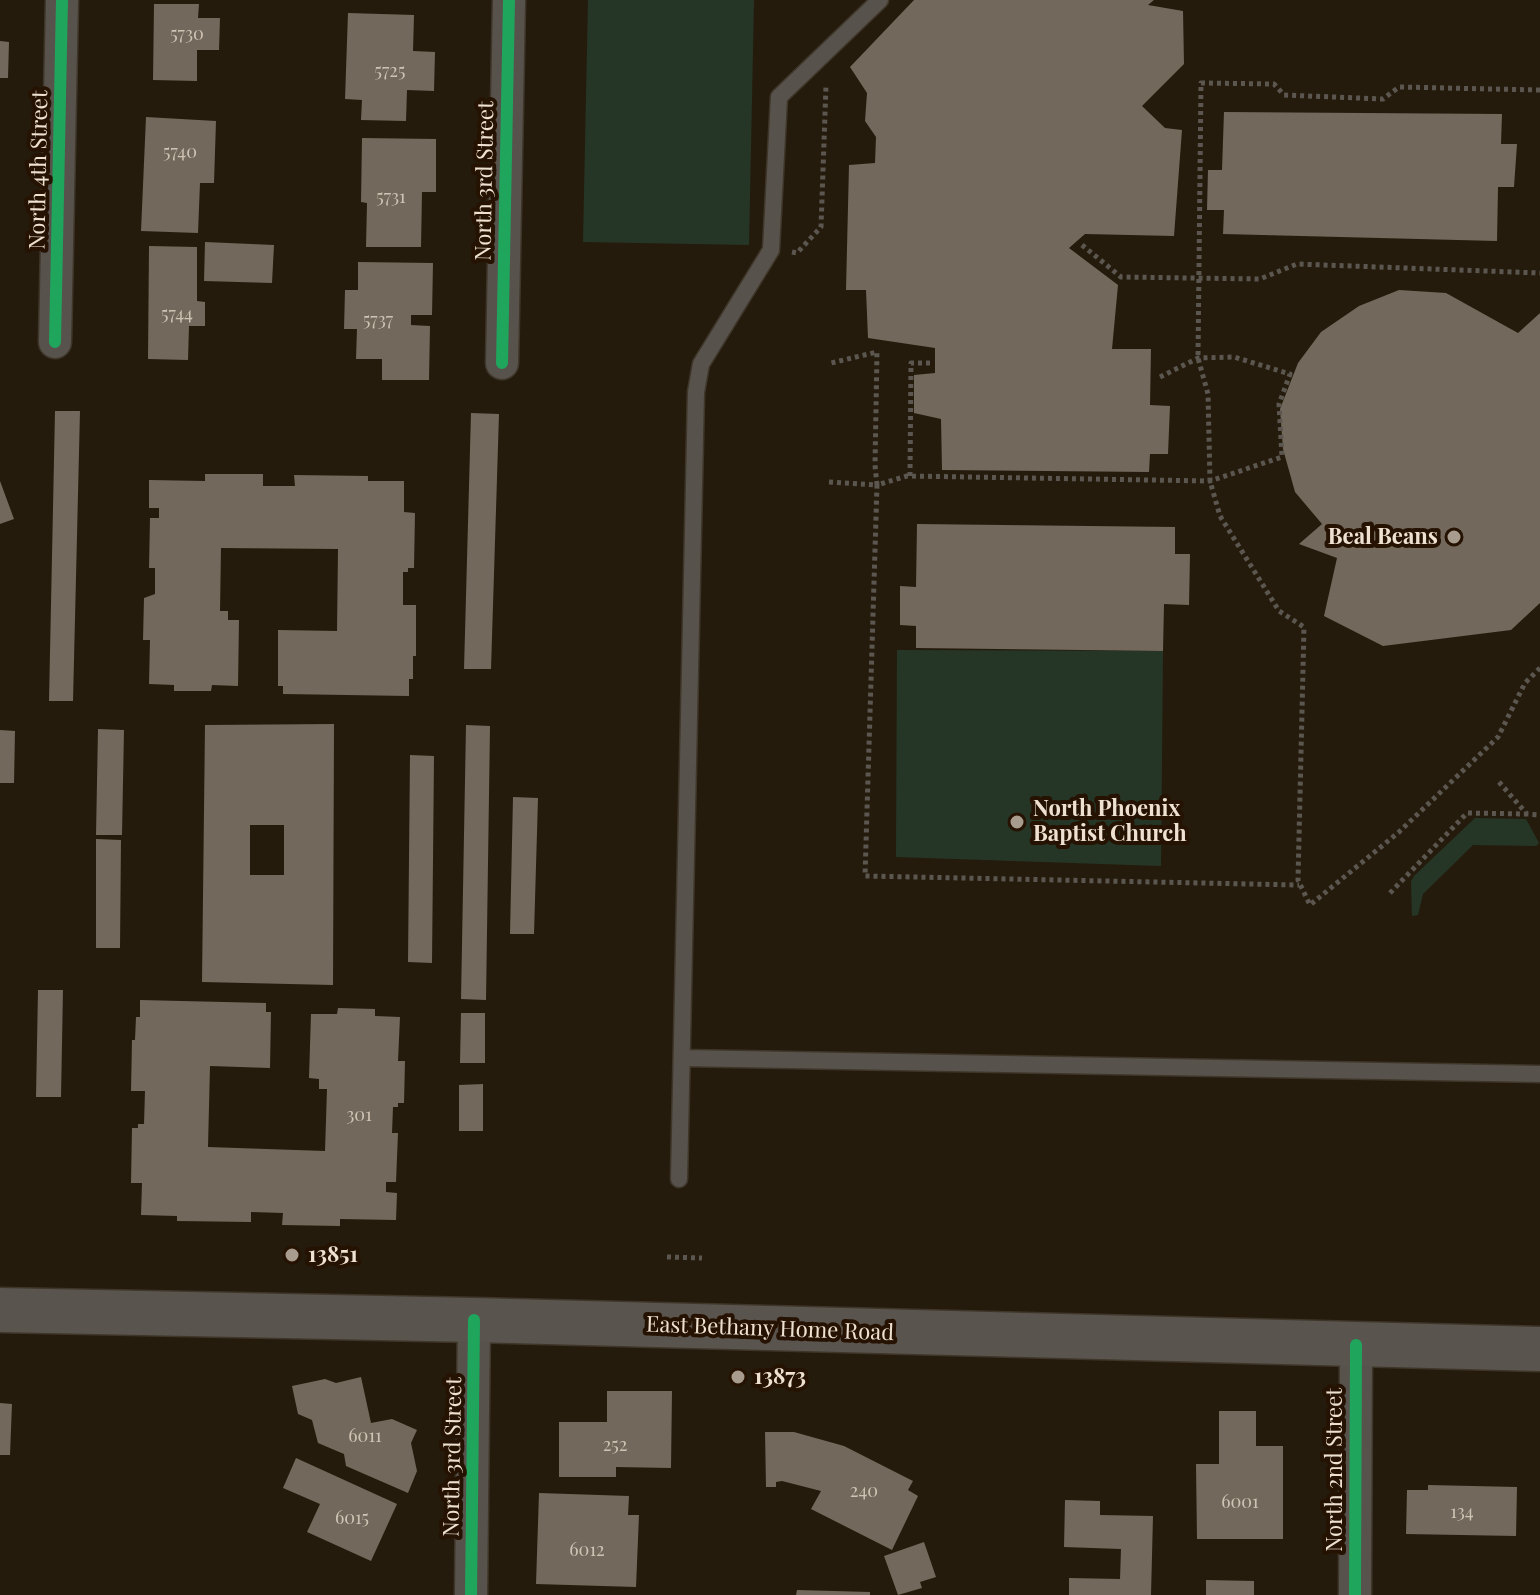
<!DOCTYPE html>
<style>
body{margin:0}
canvas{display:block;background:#241b0c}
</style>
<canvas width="1540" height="1595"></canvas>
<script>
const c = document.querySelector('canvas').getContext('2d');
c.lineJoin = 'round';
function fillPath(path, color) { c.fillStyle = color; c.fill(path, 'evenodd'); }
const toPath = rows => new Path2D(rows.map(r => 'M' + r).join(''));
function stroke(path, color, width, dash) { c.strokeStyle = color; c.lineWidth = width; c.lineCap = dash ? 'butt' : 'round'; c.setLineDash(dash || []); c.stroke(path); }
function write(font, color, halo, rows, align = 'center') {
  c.font = font + ' "Playfair Display",serif'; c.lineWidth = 8; c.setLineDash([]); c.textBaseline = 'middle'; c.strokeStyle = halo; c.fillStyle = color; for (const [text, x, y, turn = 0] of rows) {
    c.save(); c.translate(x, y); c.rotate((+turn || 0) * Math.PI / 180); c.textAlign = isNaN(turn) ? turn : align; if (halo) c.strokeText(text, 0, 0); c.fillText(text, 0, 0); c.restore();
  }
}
fillPath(toPath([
 [588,0,754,0,749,245,583,242],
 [897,650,1163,651,1161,866,896,857],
 [1475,818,1526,819,1539,843,1536,846,1473,845,1423,894,1418,915,1412,916,1411,881,1414,876]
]), '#263626');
fillPath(toPath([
 [914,0,1154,0,1148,5,1183,11,1184,64,1142,106,1165,128,1182,130,1174,236,1085,234,1069,248,1118,285,1112,349,1151,349,1150,405,1170,406,1168,454,1150,454,1149,472,942,470,941,419,914,413,914,375,935,373,935,348,868,338,866,290,846,290,849,165,875,163,876,137,865,121,867,93,850,67],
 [154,4,199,4,198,18,220,18,219,50,197,50,197,81,153,80],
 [348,13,414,15,413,51,435,52,434,91,407,90,406,121,361,120,362,100,345,99],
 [0,41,9,42,8,78,0,78],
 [1224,112,1502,114,1501,144,1517,144,1514,187,1498,187,1497,241,1223,234,1224,210,1207,210,1208,170,1222,170],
 [146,117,216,121,214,183,200,183,198,233,141,231],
 [362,138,436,139,436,192,422,192,421,247,366,247,367,203,361,202],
 [205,242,274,245,272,283,204,281],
 [149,246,197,247,197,301,205,302,205,326,189,326,188,360,148,359],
 [358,262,433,263,432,315,411,315,411,325,430,326,429,380,382,380,382,359,356,359,357,329,344,329,345,290,358,290],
 [1399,290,1446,293,1518,333,1540,313,1540,603,1511,630,1383,646,1324,616,1337,558,1299,544,1322,524,1295,492,1283,449,1280,409,1298,363,1321,332,1359,306],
 [55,411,80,411,73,701,49,701],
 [471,413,499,414,491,669,464,669],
 [205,474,263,474,263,486,295,486,294,475,368,476,368,481,404,481,404,512,415,513,414,568,408,568,408,572,403,572,403,605,416,605,416,656,413,656,413,679,409,679,409,696,283,694,283,686,278,686,278,630,337,631,338,549,221,548,220,611,228,611,228,620,239,620,238,686,212,685,211,691,174,691,174,685,149,684,150,640,143,640,144,598,155,594,155,568,149,568,150,518,159,518,159,508,149,508,149,480,205,481],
 [0,481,14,519,0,524],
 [917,524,1175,527,1175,554,1190,554,1189,605,1164,604,1163,651,916,648,916,626,900,625,900,586,916,587],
 [334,724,333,985,202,982,205,725],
 [250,825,284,825,284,875,250,875],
 [466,725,490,726,486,1000,461,999],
 [98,729,124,730,122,835,96,835],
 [0,730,15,731,14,783,0,783],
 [410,755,434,756,432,963,408,962],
 [513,797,538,798,534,934,510,934],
 [96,839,121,840,120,948,96,948],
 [38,990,63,990,61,1097,36,1097],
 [140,1000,266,1003,266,1012,271,1012,270,1068,210,1066,208,1147,325,1151,327,1089,319,1089,319,1079,309,1078,311,1014,337,1014,338,1008,375,1009,375,1016,400,1017,398,1061,405,1061,404,1103,398,1103,398,1107,393,1107,392,1133,398,1133,396,1182,386,1182,386,1192,397,1193,396,1220,340,1219,340,1226,282,1225,283,1213,251,1212,251,1222,177,1221,177,1216,141,1215,142,1183,131,1183,132,1128,138,1128,138,1124,144,1124,145,1091,131,1091,132,1040,135,1040,136,1017,140,1017],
 [461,1013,485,1013,485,1063,460,1063],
 [483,1084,483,1131,459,1131,459,1085],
 [361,1377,371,1423,392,1419,417,1430,411,1443,417,1471,408,1493,346,1466,344,1454,318,1443,312,1420,298,1414,292,1386,325,1379,336,1383],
 [607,1391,672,1391,671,1468,616,1467,616,1477,559,1477,559,1422,607,1422],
 [0,1403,12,1404,10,1455,0,1455],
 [1219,1411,1256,1411,1256,1446,1283,1446,1283,1539,1197,1539,1196,1464,1219,1464],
 [765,1432,794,1432,844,1446,913,1481,908,1490,918,1496,892,1550,811,1509,821,1491,782,1481,776,1482,776,1487,766,1487],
 [296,1458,397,1504,371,1561,307,1532,320,1504,283,1488],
 [1428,1485,1517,1487,1516,1536,1406,1534,1407,1490,1428,1490],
 [539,1493,629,1496,628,1515,639,1515,636,1587,536,1584],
 [1065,1500,1100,1501,1100,1515,1153,1516,1151,1595,1069,1595,1069,1578,1120,1579,1121,1549,1064,1547],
 [924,1542,936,1577,920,1582,922,1588,898,1595,884,1556],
 [1206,1580,1254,1581,1254,1595,1206,1595],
 [797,1590,870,1592,870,1595,796,1595]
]), '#72685b');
const lane = toPath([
 [683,1058,1540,1074],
 [679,1179,696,392,701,364,771,250,779,97,880,0]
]);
const street = toPath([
 [55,342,62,0],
 [502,363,509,0],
 [471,1595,474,1320],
 [1355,1595,1356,1345]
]);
const secondary = toPath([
 [0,1310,474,1320,1540,1349]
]);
stroke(lane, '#3f362a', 19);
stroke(street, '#3f362a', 35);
stroke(secondary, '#3f362a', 47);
stroke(toPath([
 [1540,90,1399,87,1383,99,1284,95,1274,84,1201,83,1198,358,1208,394,1210,481,1220,516,1279,611,1304,627,1298,880,1310,905,1399,832,1498,737,1525,683,1540,668],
 [1082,245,1121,277,1260,279,1297,264,1540,273],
 [792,252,797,253,821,227,826,85],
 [1160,377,1198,358,1234,357,1290,374,1279,404,1282,457,1210,481,907,476,877,485,865,876,1299,885],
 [910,476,911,363,933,363],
 [829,482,877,485,875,465,877,352,831,363],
 [1499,782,1527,814,1540,815],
 [1390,893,1467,813,1527,814],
 [667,1257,702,1258]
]), '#5b564f', 5, [4, 4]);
stroke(lane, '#57524c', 16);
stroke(street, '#57524c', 32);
stroke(secondary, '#5a544e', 44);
stroke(toPath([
 [55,342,62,0],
 [502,363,509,0],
 [471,1595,474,1320],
 [1355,1595,1356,1345]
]), '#20a55d', 12);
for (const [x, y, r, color] of [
 [1454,537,8,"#a79c8d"],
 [1017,822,8,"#a79c8d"],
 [292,1255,8,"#a79c8d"],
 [738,1377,8,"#a79c8d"]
]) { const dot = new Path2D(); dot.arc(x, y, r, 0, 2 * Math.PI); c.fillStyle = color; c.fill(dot); stroke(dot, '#251200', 3); }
write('18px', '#cfc3b4', null, [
 ["5730",187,34],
 ["5725",390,71],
 ["5740",180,152],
 ["5731",391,197],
 ["5744",177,314],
 ["5737",378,320],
 ["301",359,1115],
 ["6011",365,1436],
 ["252",615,1445],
 ["240",864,1491],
 ["6001",1240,1502],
 ["134",1462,1512],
 ["6015",352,1518],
 ["6012",587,1550]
]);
write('22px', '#eee1d2', '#251200', [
 ["North 4th Street",39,170,-89],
 ["North 3rd Street",485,181,-89],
 ["East Bethany Home Road",770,1329,2],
 ["North 3rd Street",453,1457,-89],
 ["North 2nd Street",1335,1470,-90]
]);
write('bold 22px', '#eee1d2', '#251200', [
 ["Beal Beans",1438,537,"right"],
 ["North Phoenix",1033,809],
 ["Baptist Church",1033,834],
 ["13851",308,1255],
 ["13873",754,1377]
], 'left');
</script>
